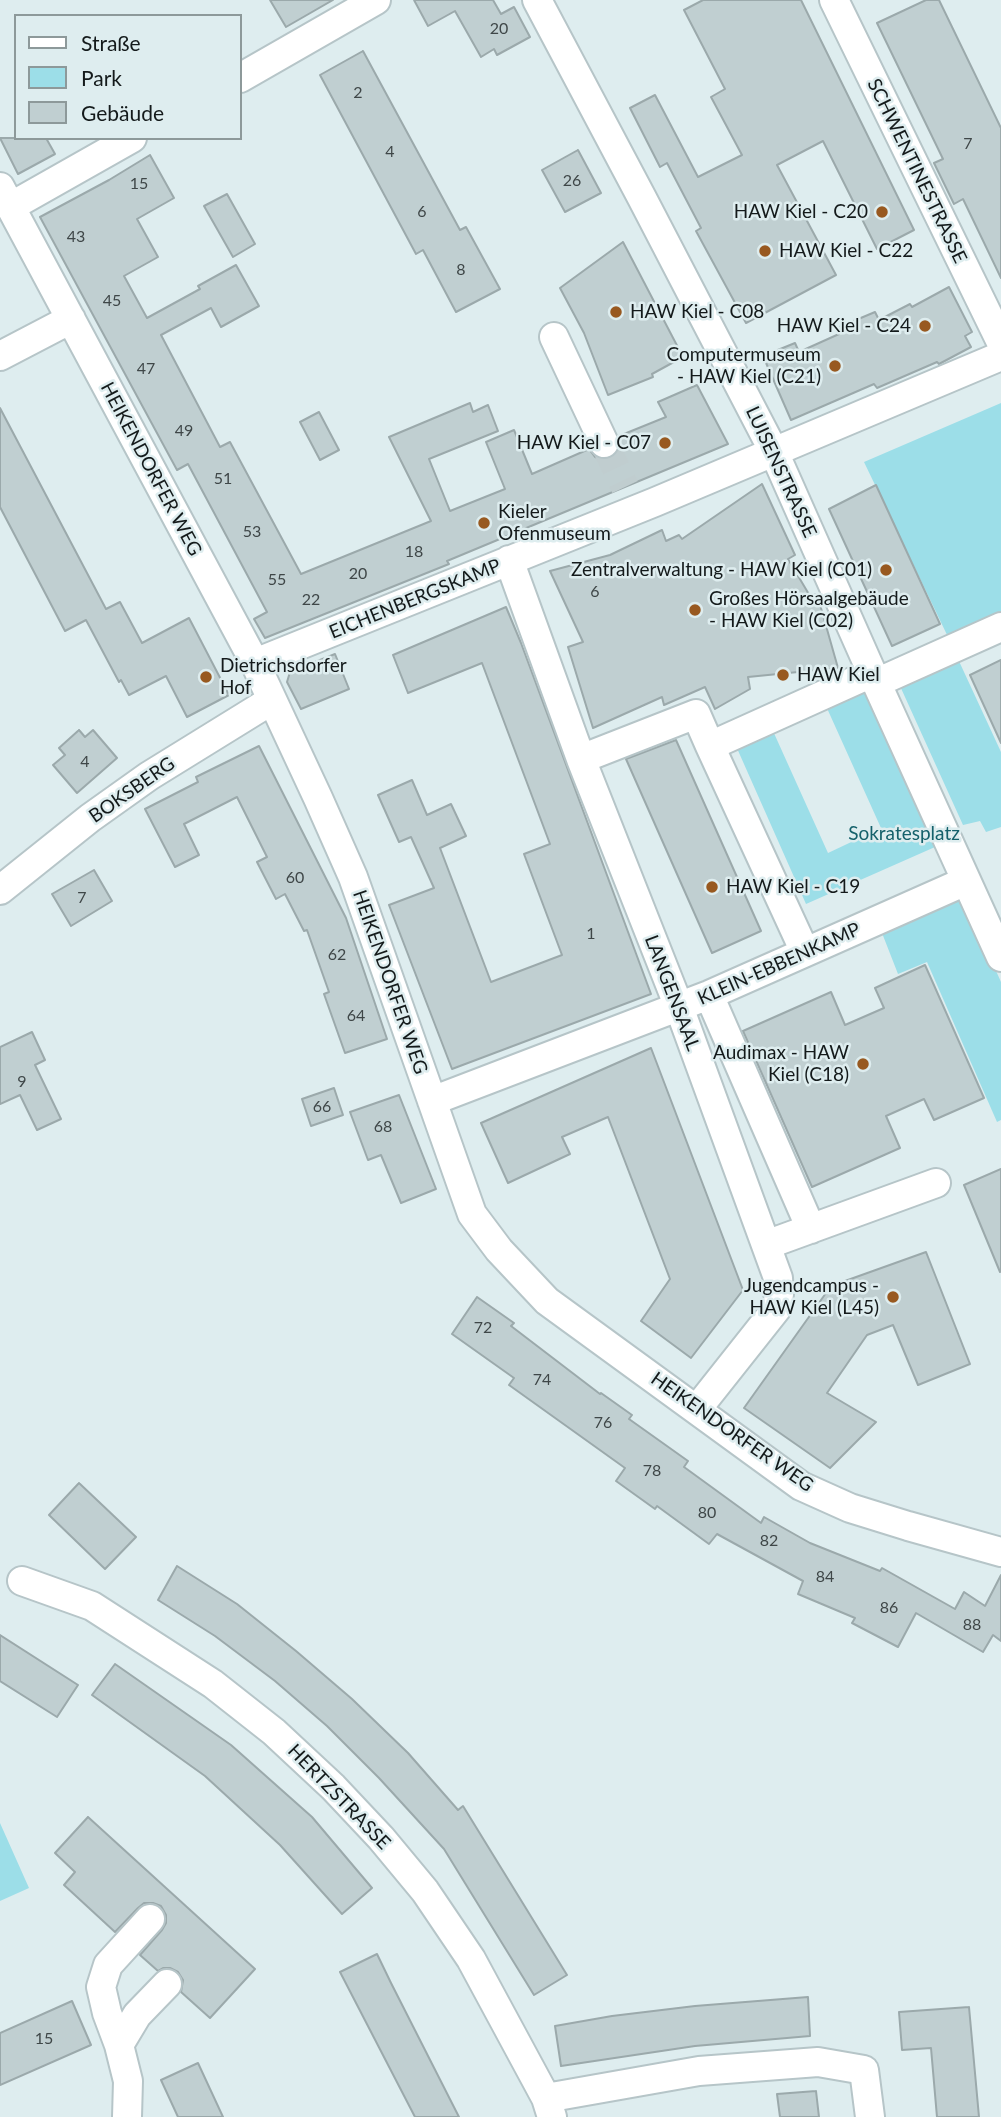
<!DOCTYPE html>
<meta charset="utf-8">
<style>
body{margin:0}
#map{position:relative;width:1001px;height:2117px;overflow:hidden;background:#deedef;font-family:Lato,sans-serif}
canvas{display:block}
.legend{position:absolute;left:14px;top:14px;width:228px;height:126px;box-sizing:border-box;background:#deedef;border:2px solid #8d999a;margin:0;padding:9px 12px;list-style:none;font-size:21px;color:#141a1b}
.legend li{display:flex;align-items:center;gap:14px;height:35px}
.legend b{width:35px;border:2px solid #8d999a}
</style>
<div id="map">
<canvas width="1001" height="2117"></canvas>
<ul class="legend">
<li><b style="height:9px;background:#fff"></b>Straße</li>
<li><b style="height:19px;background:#9cdee8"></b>Park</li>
<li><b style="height:19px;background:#c0cfd1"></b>Gebäude</li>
</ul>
</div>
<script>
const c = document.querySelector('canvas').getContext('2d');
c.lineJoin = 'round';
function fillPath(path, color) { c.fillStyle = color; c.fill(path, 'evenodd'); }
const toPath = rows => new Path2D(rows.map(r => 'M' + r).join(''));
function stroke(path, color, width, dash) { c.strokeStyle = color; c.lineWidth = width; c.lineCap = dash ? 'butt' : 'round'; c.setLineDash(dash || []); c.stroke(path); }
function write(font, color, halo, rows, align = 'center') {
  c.font = font + ' Lato,sans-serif'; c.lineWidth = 5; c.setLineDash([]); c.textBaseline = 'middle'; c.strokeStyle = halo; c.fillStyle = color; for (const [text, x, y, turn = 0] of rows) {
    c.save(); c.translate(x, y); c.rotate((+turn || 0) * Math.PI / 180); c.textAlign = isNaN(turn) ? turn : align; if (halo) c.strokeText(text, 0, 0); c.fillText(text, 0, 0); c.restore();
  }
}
fillPath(toPath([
 [1001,403,1001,616,949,639,864,462],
 [958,659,1001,752,1001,827,986,832,980,821,963,825,900,686],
 [865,689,935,847,806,904,736,746,773,731,828,853,881,828,826,706],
 [964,899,1001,982,1001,1120,997,1122,927,962,898,974,882,933],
 [0,1823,29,1888,0,1901]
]), '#9cdee8');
const building = toPath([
 [270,0,333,0,286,27,270,0],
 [414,0,493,0,501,14,514,7,530,37,497,55,494,49,481,57,455,11,428,26,414,0],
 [703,0,801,0,914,230,877,249,823,141,777,165,836,275,746,323,696,231,701,228,667,163,660,167,630,108,655,95,698,177,742,155,711,97,725,89,684,10,703,0],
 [926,0,939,0,1001,128,1001,278,963,199,954,204,934,163,943,159,877,23,926,0],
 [363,51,460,230,466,227,500,289,456,312,423,250,416,254,320,75,363,51],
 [0,138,46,138,55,154,18,174,0,138],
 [578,150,601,193,565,212,542,170,578,150],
 [150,155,174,198,137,219,158,257,124,276,147,318,200,289,198,286,236,265,259,306,221,327,211,308,161,335,220,447,230,442,301,574,431,521,389,437,470,403,473,412,488,405,498,431,429,459,450,511,505,489,486,442,514,430,532,474,589,449,595,457,602,459,610,458,618,452,620,445,619,436,666,417,658,402,697,385,728,444,447,561,449,564,265,638,254,619,267,612,188,464,177,470,40,217,109,180,150,155],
 [227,194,255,244,233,257,204,206,227,194],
 [623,242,683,357,652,374,653,377,608,395,584,333,560,288,623,242],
 [949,287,972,332,965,336,971,347,939,364,937,362,877,388,874,384,791,420,763,356,795,343,799,352,839,334,837,328,875,312,879,320,910,304,912,307,949,287],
 [0,408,106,609,120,602,142,643,189,618,229,695,187,717,166,676,129,695,121,680,119,682,86,620,65,631,0,507,0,408],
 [319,412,339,450,320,460,300,422,319,412],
 [762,484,795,555,788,559,810,596,817,594,838,668,748,677,750,689,715,709,705,687,664,705,662,697,593,728,568,647,583,642,550,571,610,555,662,530,666,541,679,535,682,539,762,484],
 [876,485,940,624,892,646,829,509,876,485],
 [506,607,521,643,651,994,452,1069,389,905,434,888,411,837,399,842,378,795,412,780,427,815,451,804,466,836,440,848,491,982,562,955,524,854,550,844,482,663,408,693,393,655,506,607],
 [335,654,349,689,301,709,287,682,290,672,335,654],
 [1001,660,1001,743,970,675,1001,660],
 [79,730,85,737,93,730,117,758,77,793,53,765,65,755,59,748,79,730],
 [676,740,761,931,712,953,626,759,676,740],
 [259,746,346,918,387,1039,345,1053,324,994,329,992,307,930,304,931,285,894,276,899,257,862,267,857,237,797,184,824,199,855,175,867,145,809,198,782,196,777,259,746],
 [94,870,112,901,71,926,52,894,94,870],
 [925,965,984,1098,934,1120,924,1099,886,1116,900,1148,812,1187,743,1031,831,992,845,1025,884,1008,875,988,925,965],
 [32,1032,45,1060,35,1065,61,1119,37,1130,20,1095,0,1104,0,1047,32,1032],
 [651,1048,743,1290,691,1358,641,1321,670,1279,608,1117,562,1137,570,1154,508,1183,481,1123,651,1048],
 [334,1088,343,1115,311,1126,302,1099,334,1088],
 [399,1095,436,1189,401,1203,381,1155,368,1160,350,1112,399,1095],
 [1001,1169,1001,1271,1000,1272,964,1185,1001,1169],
 [926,1252,970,1364,918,1385,893,1325,867,1335,827,1393,876,1422,830,1468,744,1408,831,1286,926,1252],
 [477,1297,514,1323,511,1326,600,1394,601,1393,632,1415,629,1419,688,1461,684,1467,761,1523,764,1517,810,1543,880,1571,882,1568,955,1609,964,1592,985,1606,1001,1575,1001,1641,993,1635,983,1652,916,1613,898,1647,852,1623,855,1618,798,1594,803,1581,717,1534,709,1544,657,1506,655,1509,616,1481,625,1468,509,1385,514,1378,452,1334,477,1297],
 [79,1483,136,1537,105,1569,49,1515,79,1483],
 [177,1566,237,1604,296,1651,352,1699,408,1753,458,1810,463,1806,567,1975,534,1995,444,1849,379,1778,327,1726,275,1681,215,1636,158,1600,177,1566],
 [0,1635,78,1685,57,1717,0,1681,0,1635],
 [115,1664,231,1745,312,1817,372,1888,342,1914,280,1845,205,1776,92,1695,115,1664],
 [88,1817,255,1969,210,2018,181,1992,183,1980,178,1972,170,1968,163,1968,158,1971,140,1955,162,1930,166,1923,166,1915,161,1906,153,1903,144,1903,138,1908,115,1932,64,1885,75,1872,55,1853,88,1817],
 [377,1954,391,1983,459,2117,415,2117,340,1972,377,1954],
 [808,1997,810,2036,695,2046,561,2066,555,2026,612,2016,695,2006,808,1997],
 [72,2001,91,2045,0,2085,0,2033,72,2001],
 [969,2007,979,2117,937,2117,931,2048,902,2050,899,2012,969,2007],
 [198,2063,223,2117,178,2117,161,2080,198,2063],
 [816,2091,819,2117,780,2117,777,2094,816,2091]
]);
fillPath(building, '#c0cfd1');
stroke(building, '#9ba9ab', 2);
stroke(toPath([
 [604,443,625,487]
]), '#c0cdcf', 28, [28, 14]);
const minor = toPath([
 [537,0,642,198,774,452,872,673,1001,957],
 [834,0,1001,342],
 [240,78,376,0],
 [0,187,255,663,318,798,353,877,472,1214,499,1250,547,1301,801,1486,850,1508,908,1526,1001,1552],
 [10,207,132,138],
 [554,337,604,443],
 [0,356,71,319],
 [509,560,581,759,679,1007,778,1278,779,1294,777,1308,697,1409],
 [255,663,655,502,1001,356],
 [876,683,1001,627],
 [710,746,805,952],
 [581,759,696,714,710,746,872,673],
 [0,890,90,818,149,776,272,700],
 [709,995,811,1229],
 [432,1101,709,995,966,881],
 [766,1245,936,1183],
 [22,1581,92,1606,213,1684,274,1732,333,1787,381,1838,425,1891,471,1959,546,2098,552,2117],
 [119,2045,137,2015,167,1984],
 [546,2098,699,2071,818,2062,864,2070,870,2117],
 [127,2117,128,2081,119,2045,107,2013,101,1987,108,1965,150,1919]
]);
stroke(minor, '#b6c5c8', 32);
stroke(minor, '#fff', 28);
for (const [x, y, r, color] of [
 [882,212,7,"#985920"],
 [765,251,7,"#985920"],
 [616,312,7,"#985920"],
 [925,326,7,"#985920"],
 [835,366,7,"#985920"],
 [665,443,7,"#985920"],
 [484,523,7,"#985920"],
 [886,570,7,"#985920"],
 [695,610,7,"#985920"],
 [783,675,7,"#985920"],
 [206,677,7,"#985920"],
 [712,887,7,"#985920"],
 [863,1064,7,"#985920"],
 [893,1297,7,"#985920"]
]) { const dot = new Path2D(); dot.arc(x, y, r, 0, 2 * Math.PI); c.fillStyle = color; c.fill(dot); stroke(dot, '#deedef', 2.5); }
write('16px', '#3f4748', null, [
 ["20",499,29],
 ["2",358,93],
 ["7",968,144],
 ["4",390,152],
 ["26",572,181],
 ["15",139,184],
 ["6",422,212],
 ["43",76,237],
 ["8",461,270],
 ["45",112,301],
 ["47",146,369],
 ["49",184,431],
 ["51",223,479],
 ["53",252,532],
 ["18",414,552],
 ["20",358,574],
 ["55",277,580],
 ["6",595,592],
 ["22",311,600],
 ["4",85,762],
 ["60",295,878],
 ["7",82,898],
 ["1",591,934],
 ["62",337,955],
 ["64",356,1016],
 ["9",22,1082],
 ["66",322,1107],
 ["68",383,1127],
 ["72",483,1328],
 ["74",542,1380],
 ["76",603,1423],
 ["78",652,1471],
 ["80",707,1513],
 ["82",769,1541],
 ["84",825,1577],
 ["86",889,1608],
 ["88",972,1625],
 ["15",44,2039]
]);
write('19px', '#141a1b', '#deedef', [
 ["SCHWENTINESTRASSE",917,171,64],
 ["HEIKENDORFER WEG",151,469,62],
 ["LUISENSTRASSE",781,472,65],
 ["EICHENBERGSKAMP",415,599,-22],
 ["BOKSBERG",132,790,-35],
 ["KLEIN-EBBENKAMP",779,964,-24],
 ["HEIKENDORFER WEG",390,982,71],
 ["LANGENSAAL",672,993,69],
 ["HEIKENDORFER WEG",732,1432,35],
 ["HERTZSTRASSE",339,1797,46]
]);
write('19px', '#141a1b', '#deedef', [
 ["HAW Kiel - C20",868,212],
 ["HAW Kiel - C22",779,251,"left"],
 ["HAW Kiel - C08",630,312,"left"],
 ["HAW Kiel - C24",911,326],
 ["Computermuseum",821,355],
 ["- HAW Kiel (C21)",821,377],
 ["HAW Kiel - C07",651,443],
 ["Kieler",498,512,"left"],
 ["Ofenmuseum",498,534,"left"],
 ["Zentralverwaltung - HAW Kiel (C01)",872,570],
 ["Großes Hörsaalgebäude",709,599,"left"],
 ["- HAW Kiel (C02)",709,621,"left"],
 ["Dietrichsdorfer",220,666,"left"],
 ["Hof",220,688,"left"],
 ["HAW Kiel",797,675,"left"],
 ["HAW Kiel - C19",726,887,"left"],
 ["Audimax - HAW",849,1053],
 ["Kiel (C18)",849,1075],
 ["Jugendcampus -",879,1286],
 ["HAW Kiel (L45)",879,1308]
], 'right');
write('19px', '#15616b', '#deedef', [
 ["Sokratesplatz",904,834]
]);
</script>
